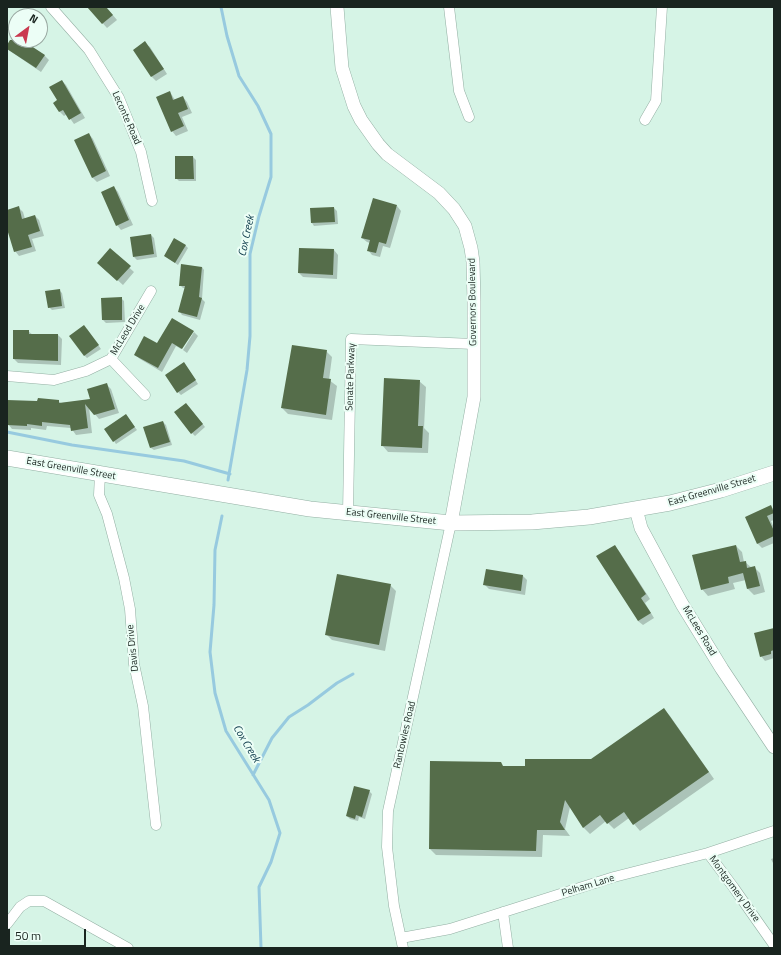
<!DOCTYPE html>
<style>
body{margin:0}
#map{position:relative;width:781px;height:955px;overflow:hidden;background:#d6f4e6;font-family:"Titillium Web",sans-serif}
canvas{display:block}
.frame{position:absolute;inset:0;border:8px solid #19241f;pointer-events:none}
.north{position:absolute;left:8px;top:8px;width:40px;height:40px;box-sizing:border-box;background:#ecfef6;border:1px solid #98a7a0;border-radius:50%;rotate:32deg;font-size:11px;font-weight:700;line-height:16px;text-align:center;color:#19241f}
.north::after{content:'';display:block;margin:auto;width:14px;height:18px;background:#ca3a50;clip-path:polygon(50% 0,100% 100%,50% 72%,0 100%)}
.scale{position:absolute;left:8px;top:929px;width:78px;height:18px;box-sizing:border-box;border:2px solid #19241f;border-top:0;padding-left:5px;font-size:12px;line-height:14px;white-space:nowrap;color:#19241f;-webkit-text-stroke:3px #ecfef6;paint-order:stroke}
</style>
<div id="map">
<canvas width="781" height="955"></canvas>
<div class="frame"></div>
<div class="north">N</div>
<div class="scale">50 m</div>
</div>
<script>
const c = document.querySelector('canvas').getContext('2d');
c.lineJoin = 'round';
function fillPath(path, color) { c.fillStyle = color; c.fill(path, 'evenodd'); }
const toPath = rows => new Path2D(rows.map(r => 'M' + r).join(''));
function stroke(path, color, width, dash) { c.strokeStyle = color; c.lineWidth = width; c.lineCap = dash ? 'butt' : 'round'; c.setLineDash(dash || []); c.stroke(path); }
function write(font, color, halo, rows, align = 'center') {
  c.font = font + ' "Titillium Web",sans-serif'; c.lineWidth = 4; c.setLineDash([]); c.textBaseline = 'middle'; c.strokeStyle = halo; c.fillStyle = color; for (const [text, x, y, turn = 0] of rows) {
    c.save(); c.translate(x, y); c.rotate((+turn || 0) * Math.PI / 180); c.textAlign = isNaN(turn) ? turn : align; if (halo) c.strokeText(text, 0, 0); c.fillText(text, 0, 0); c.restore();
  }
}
fillPath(toPath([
 [88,7,106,7,117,20,107,28],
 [14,36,16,37,16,40,20,40,44,55,49,60,41,72,7,49],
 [145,43,150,47,167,74,156,81,152,77],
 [62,81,66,85,85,118,74,124,67,114,64,116,59,111,59,101],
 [170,92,175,100,183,97,187,102,192,113,182,117,188,131,176,136,172,131],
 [89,134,93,139,110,176,97,182,92,177],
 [193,157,196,160,196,181,179,181,176,178],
 [114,187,118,192,133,225,121,230,117,225],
 [397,206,401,211,390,248,383,246,380,257,372,255,368,250,370,243,367,242,362,238],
 [18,207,23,212,25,219,35,216,39,220,44,236,32,239,36,251,19,256,15,251,7,225,7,211],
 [334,208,337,211,338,224,314,226,312,223],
 [151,235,154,238,157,257,137,260,134,257],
 [185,245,188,248,178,265,165,256],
 [110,250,134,272,123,285,103,267],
 [334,250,338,255,337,279,303,277,299,273],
 [202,267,204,270,202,299,205,302,200,320,182,315,180,312,186,288,183,288,180,285],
 [59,290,62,293,65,308,52,310,49,307],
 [121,298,124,301,125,322,106,323,103,320],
 [87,329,101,349,87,358,84,355],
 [28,331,33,335,58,335,62,339,61,365,18,363,14,359],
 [192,331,181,349,176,346,162,372,140,359,135,355,157,345],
 [194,332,198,336,187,353,183,350],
 [326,351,332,357,329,380,337,386,332,420,288,414,282,408],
 [186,366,198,384,181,395,178,392],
 [419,381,426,387,424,428,429,433,428,453,388,452,382,445],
 [106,384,111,389,119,413,99,419,89,407,92,433,76,435,71,428,47,426,46,430,31,428,31,430,12,429,8,424,58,401,61,403,91,400],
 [189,407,205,427,195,436,192,433],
 [128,418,137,430,116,444,114,441],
 [163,422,166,425,172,445,154,450,151,448],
 [771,506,774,510,774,520,771,521,774,528,774,543,762,548,758,544,746,518],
 [736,546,742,552,744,562,745,562,752,568,754,567,760,573,765,592,754,595,748,589,746,580,733,583,735,589,708,596,702,589],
 [615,547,619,551,650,599,645,603,654,618,643,625,638,621],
 [523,576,527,580,525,595,489,589,484,584],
 [390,585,396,591,385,651,332,640,326,634],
 [774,629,774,658,765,661,761,656],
 [664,710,670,716,714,779,640,831,629,818,614,829,606,821,590,834,584,828,570,807,565,829,570,836,543,835,542,857,436,855,430,849,504,767,526,767,591,760],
 [369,791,372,794,365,819,359,817,358,821,350,819,347,816],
 [774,858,774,865,771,859]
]), '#0003');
stroke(toPath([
 [221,7,227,36,239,76,258,106,271,134,271,177,259,216,250,254,250,336,247,370,228,480],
 [7,432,72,445,184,461,230,474],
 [222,516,215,550,214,605,210,652,215,693,226,731,269,800,280,833,271,862,259,887,261,948],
 [253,775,272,738,289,717,308,705,337,683,353,674]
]), '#97cadf', 3);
fillPath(toPath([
 [87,7,106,7,113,15,102,24],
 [10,40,22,40,45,55,36,68,7,49,7,45],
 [145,41,164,69,151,77,133,50],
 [62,80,81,113,69,120,63,110,59,112,53,103,57,100,49,87],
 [170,91,173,100,183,96,188,109,178,113,184,126,171,132,156,97],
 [89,133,106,171,92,178,74,140],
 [175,156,193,156,194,179,175,179],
 [114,186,129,220,116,226,101,192],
 [373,198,397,205,386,244,379,242,376,253,367,251,370,240,361,238],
 [19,206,22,219,35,215,40,231,28,235,32,247,14,252,7,229,7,210],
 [334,207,335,222,311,223,310,208],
 [151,234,154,254,133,257,130,237],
 [174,238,186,245,175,263,164,256],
 [110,248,131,266,117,281,97,263],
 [299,248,334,249,333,275,298,273],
 [181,264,202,267,199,297,202,298,197,317,178,312,185,286,179,286],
 [60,289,62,306,48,308,45,291],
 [122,297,122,320,102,320,101,298],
 [172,318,194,331,182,349,172,343,158,368,134,355,144,336,157,343],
 [84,325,99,345,84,356,69,336],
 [13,330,29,330,29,334,58,334,58,361,13,359],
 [292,345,327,350,323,378,331,379,326,415,281,408],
 [184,362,196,380,177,393,165,375],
 [384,378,420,380,418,426,423,426,422,448,381,446],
 [107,383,115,409,94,415,85,404,88,428,71,431,70,425,42,422,42,426,27,424,27,426,7,425,7,400,37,401,38,398,59,400,59,403,90,399,87,389],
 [186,403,203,424,191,434,174,412],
 [126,414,135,427,113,442,104,429],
 [163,421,170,442,150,448,143,427],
 [771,505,774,513,767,516,774,531,774,536,757,544,745,517],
 [615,545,646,594,641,598,651,613,638,621,596,556],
 [736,545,740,562,746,561,747,568,755,566,760,586,747,589,743,573,728,577,729,583,701,590,692,555],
 [486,569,523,575,521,591,483,585],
 [337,574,391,584,379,645,325,635],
 [774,628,774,650,771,651,771,654,760,657,754,633],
 [664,708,709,772,633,825,624,812,607,824,600,815,583,828,565,800,560,822,565,830,537,830,536,851,429,849,430,761,501,762,503,766,525,766,525,759,591,759],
 [354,786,370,790,362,817,356,815,355,819,346,816]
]), '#556d4a');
const minor = toPath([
 [51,7,89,50,119,98,141,152,152,201],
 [449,7,459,91,469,117],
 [645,120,656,101,662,7],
 [111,359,145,395],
 [7,376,54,380,86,371,111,359,151,291],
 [100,474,99,495,107,514,124,578,130,609,134,664,143,706,156,825],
 [348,513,351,339,474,344],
 [708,853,734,888,774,945],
 [503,912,508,948],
 [7,924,20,907,29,901,44,901,128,948],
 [401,938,450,929,614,877,708,853,774,831],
 [403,948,394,906,387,847,388,811,451,523]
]);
const tertiary = toPath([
 [337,7,342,68,354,106,361,120,378,144,387,154,439,193,454,209,465,226,471,248,473,262,474,301,474,397,451,523],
 [636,509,641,528,682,604,722,669,774,747]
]);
const secondary = toPath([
 [7,458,310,509,451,523,532,522,589,517,670,503,721,490,774,473]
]);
stroke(minor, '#93afa3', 11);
stroke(tertiary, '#93afa3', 14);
stroke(secondary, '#93afa3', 16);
stroke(minor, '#fff', 10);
stroke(tertiary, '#fff', 13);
stroke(secondary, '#fff', 15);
write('10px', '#19241f', '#ecfef6', [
 ["Leconte Road",126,118,66],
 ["Governors Boulevard",473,302,-91],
 ["McLeod Drive",128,330,-59],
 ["Senate Parkway",351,377,-88],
 ["East Greenville Street",71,469,10],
 ["East Greenville Street",712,491,-16],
 ["East Greenville Street",391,517,6],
 ["McLees Road",699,631,59],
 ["Davis Drive",133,648,-96],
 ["Rantowles Road",405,735,-77],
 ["Pelham Lane",588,886,-17],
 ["Montgomery Drive",734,889,54]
]);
write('italic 11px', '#093747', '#ecfef6', [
 ["Cox Creek",247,236,-78],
 ["Cox Creek",246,744,59]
]);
</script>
